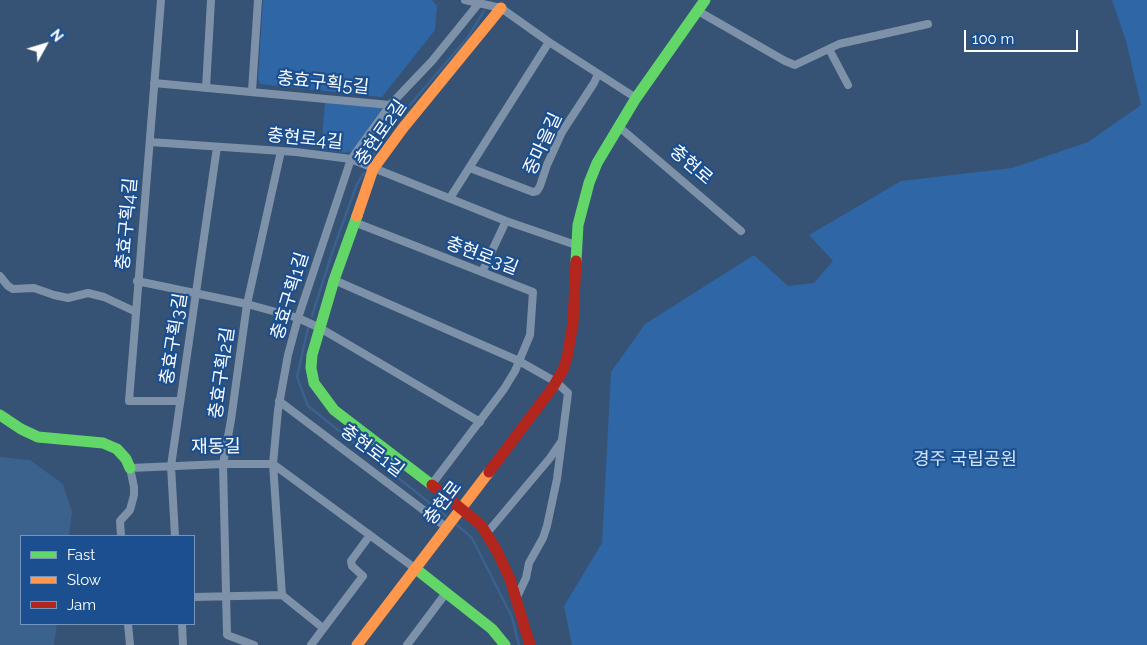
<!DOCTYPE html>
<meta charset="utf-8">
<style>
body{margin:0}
#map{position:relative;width:1147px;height:645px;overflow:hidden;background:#365274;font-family:Raleway,sans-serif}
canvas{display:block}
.legend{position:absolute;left:20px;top:535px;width:175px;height:90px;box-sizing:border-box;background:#1b4f8f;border:1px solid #7695bc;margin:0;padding:6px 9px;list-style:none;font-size:15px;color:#fff}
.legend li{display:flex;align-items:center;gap:10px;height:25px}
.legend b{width:25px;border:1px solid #7695bc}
.north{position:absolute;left:20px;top:20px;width:50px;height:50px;-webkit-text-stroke:4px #1b4f8f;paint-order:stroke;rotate:51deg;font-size:14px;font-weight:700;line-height:20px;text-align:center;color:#fff}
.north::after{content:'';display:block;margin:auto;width:18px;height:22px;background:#fff;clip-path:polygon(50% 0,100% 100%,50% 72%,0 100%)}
.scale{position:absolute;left:964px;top:30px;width:114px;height:22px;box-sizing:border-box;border:2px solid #fff;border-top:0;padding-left:6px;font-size:15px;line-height:18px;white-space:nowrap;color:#fff;-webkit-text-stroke:4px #1b4f8f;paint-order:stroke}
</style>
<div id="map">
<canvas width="1147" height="645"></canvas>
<ul class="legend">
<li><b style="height:6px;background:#63d668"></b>Fast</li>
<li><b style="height:6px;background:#ff974d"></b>Slow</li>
<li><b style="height:6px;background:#b3261e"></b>Jam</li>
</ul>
<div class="north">N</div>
<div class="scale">100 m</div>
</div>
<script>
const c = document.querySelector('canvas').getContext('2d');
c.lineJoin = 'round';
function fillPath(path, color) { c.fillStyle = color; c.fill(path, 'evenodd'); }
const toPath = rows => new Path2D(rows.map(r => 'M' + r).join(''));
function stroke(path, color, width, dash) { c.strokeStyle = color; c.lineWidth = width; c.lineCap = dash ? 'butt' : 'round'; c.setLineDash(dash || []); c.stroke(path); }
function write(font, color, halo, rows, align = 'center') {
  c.font = font + ' Raleway,"Noto Sans KR",sans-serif'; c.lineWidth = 4.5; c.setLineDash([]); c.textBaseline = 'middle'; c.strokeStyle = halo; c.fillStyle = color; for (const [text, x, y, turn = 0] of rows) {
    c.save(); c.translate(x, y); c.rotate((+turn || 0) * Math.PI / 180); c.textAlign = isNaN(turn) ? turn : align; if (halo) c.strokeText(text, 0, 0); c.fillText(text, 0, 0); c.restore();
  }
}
fillPath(toPath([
 [263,0,432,0,437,6,435,30,382,97,260,84,258,79],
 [1112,0,1147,0,1147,645,572,645,564,606,602,543,611,372,645,324,754,255,788,286,814,283,833,261,809,235,901,181,1012,168,1088,142,1141,105,1126,41],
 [325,102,383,107,353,151,344,153,321,149]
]), '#2f66a5');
fillPath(toPath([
 [0,457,30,460,63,484,72,512,69,536,21,536,21,624,57,624,54,645,0,645]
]), '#3b618d');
stroke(toPath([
 [370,161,386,133,468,37,484,11],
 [312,316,332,253,357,184,364,173],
 [308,328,297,377,308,406,446,516],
 [457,525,472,538,512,617,519,645]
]), '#3b618d', 2.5);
stroke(toPath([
 [161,0,129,401,179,401],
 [465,0,501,8,549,42,636,98],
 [698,11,785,61,795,65,839,44,928,24],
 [829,49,848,85],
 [154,83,390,105],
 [206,88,211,0],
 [252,91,258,0],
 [618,126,741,231],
 [150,142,296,152,351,159,506,221,576,245],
 [470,168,533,192,537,191,540,186,547,165,562,132,594,83,598,74],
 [450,198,549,42],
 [354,222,533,292,530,335,515,371,504,389,432,484],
 [482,272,506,221],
 [0,276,8,286,13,289,34,288,54,295,68,298,88,293,104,297,136,312],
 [334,280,519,361,556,382,568,393,557,479,547,526,543,538,529,563,526,578,516,599],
 [137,281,247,304,298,318,320,328,480,422],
 [279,401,446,527],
 [487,533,550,458,561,442],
 [121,536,120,521,130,510,134,495,134,487,130,468,223,464,273,464,416,569],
 [175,536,171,466,217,147],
 [194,597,282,595],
 [128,624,130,645],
 [182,624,183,645],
 [323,628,282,595,273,464,278,410,288,355,298,318,351,159,390,105,432,61,479,3],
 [254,645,227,635,223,464,231,420,247,304,281,151],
 [311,645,363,576,352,566,351,561,370,535],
 [407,645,446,593]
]), '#7d92a8', 8);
stroke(toPath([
 [357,216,334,280,312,355,311,368,314,383,334,410,432,485],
 [576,261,578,225,589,183,597,163,636,98,705,0],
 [0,415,21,429,38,437,103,443,117,449,126,459,130,468],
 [416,569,492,629,505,645]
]), '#63d668', 11);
stroke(toPath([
 [357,216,373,169,403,128,501,8],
 [357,645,489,472]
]), '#ff974d', 11);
stroke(toPath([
 [489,472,553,387,563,370,567,358,573,323,576,261],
 [432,485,481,525,497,551,510,579,530,645]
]), '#b3261e', 11);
write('18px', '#fff', '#1b4f8f', [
 ["충효구획5길",323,83,6],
 ["충현로2길",381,133,-55],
 ["충현로4길",305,139,6],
 ["중마을길",543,144,-65],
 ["충현로",691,165,41],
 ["충효구획4길",127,224,-85],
 ["충현로3길",482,256,21],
 ["충효구획1길",290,296,-73],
 ["충효구획3길",174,339,-81],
 ["충효구획2길",222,373,-82],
 ["재동길",216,447,-1],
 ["충현로1길",372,451,37],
 ["충현로",443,503,-53]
]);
write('18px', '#cfe3fa', '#1b4f8f', [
 ["경주 국립공원",965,460]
]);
</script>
